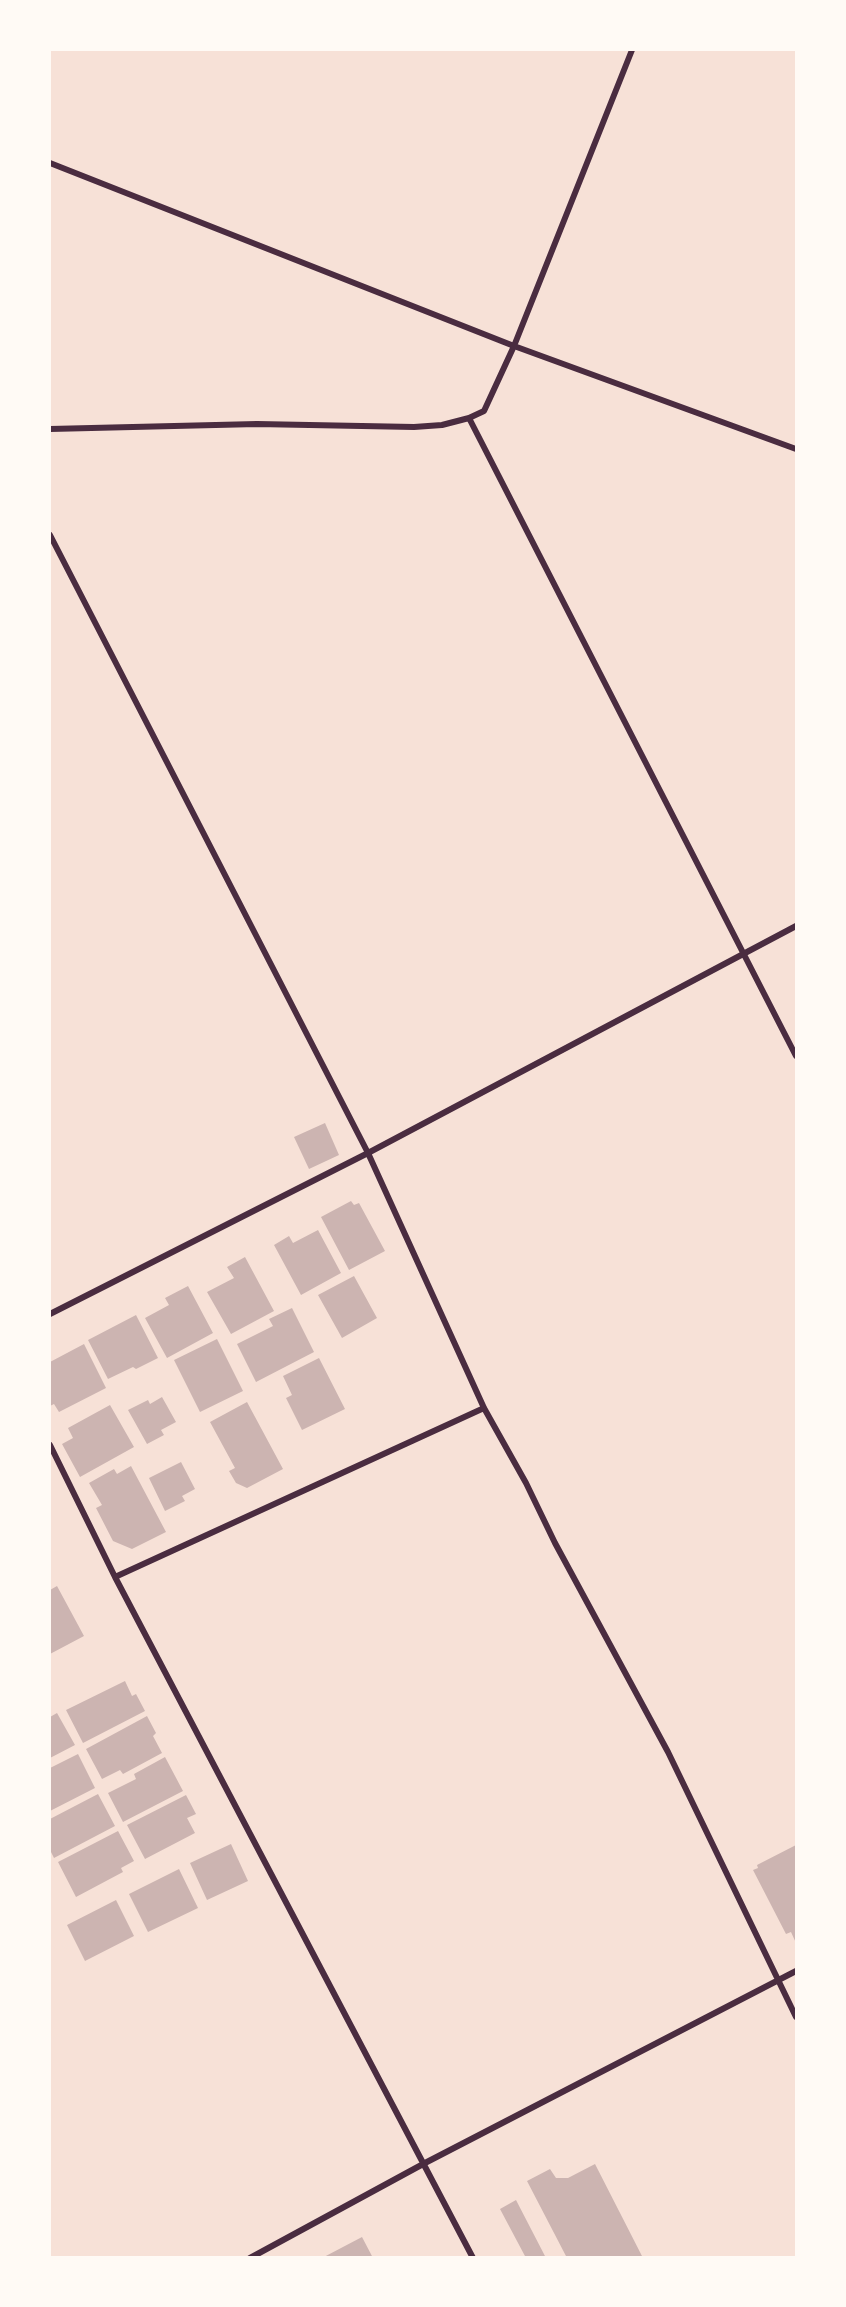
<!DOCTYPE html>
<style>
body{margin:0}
#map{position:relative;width:846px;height:2307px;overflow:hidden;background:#f7e1d7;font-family:"Public Sans",sans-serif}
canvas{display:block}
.frame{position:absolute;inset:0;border:51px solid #fffaf5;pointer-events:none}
</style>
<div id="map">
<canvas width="846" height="2307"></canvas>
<div class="frame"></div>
</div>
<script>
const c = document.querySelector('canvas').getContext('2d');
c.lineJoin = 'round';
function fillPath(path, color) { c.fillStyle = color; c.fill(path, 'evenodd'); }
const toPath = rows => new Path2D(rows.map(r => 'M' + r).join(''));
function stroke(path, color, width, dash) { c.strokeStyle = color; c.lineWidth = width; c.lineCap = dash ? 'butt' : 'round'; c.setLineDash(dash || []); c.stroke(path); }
fillPath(toPath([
 [325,1123,339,1155,309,1169,294,1137],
 [351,1201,354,1205,359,1203,385,1251,349,1270,321,1217],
 [318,1230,341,1273,301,1295,274,1245,289,1236,293,1243],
 [245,1257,274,1311,231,1334,207,1292,234,1278,227,1267],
 [354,1276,377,1318,342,1338,318,1295],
 [188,1286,213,1333,167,1358,145,1318,169,1305,165,1298],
 [292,1308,314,1352,256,1382,237,1344,273,1326,269,1319],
 [136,1315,158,1358,136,1369,133,1367,108,1379,88,1340],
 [217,1339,243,1391,200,1412,174,1360],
 [84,1344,106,1388,59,1412,54,1404,50,1406,50,1362],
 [319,1358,345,1409,302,1430,286,1398,292,1395,283,1376],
 [162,1397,176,1422,161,1430,164,1435,147,1444,128,1410,148,1400,150,1404],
 [247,1402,283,1469,247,1488,236,1483,229,1471,235,1468,210,1422],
 [110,1405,134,1447,80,1477,62,1444,73,1438,68,1428],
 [181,1462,195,1489,182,1496,185,1501,165,1511,149,1478],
 [131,1466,166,1532,132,1549,113,1541,96,1508,102,1505,89,1483,114,1469,117,1474],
 [57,1586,84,1636,50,1654,50,1590],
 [125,1681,132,1696,136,1694,145,1711,83,1743,66,1710],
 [57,1713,75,1745,50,1758,50,1717],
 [147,1716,156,1733,153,1736,162,1753,123,1774,120,1770,102,1779,86,1749],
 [78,1754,95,1788,50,1811,50,1768],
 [165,1757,183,1791,123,1822,108,1793,136,1779,134,1774],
 [98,1794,115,1826,54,1858,50,1850,50,1819],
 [186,1795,196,1814,187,1818,195,1833,145,1859,127,1825],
 [118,1831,134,1861,121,1868,123,1872,76,1897,58,1862],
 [231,1844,248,1881,207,1900,190,1863],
 [796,1845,796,1943,791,1932,786,1934,753,1870,758,1868,757,1865],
 [179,1869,198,1908,148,1932,129,1894],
 [116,1900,134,1936,85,1961,67,1925],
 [595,2164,643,2258,567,2258,527,2181,550,2169,556,2178,568,2178],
 [516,2200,546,2258,526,2258,500,2209],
 [362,2237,373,2258,322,2258]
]), '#ccb4b1');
stroke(toPath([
 [50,163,514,346,796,449],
 [469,418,796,1056],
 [50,429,257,424,414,427,442,425,469,418,484,411,514,346,632,50],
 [50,535,368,1153,484,1408,526,1483,555,1543,668,1752,796,2017],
 [50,1314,368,1153,796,926],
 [50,1445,115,1577,473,2258],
 [115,1577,484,1408],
 [250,2258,425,2163,796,1971]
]), '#4a2c40', 6);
</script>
